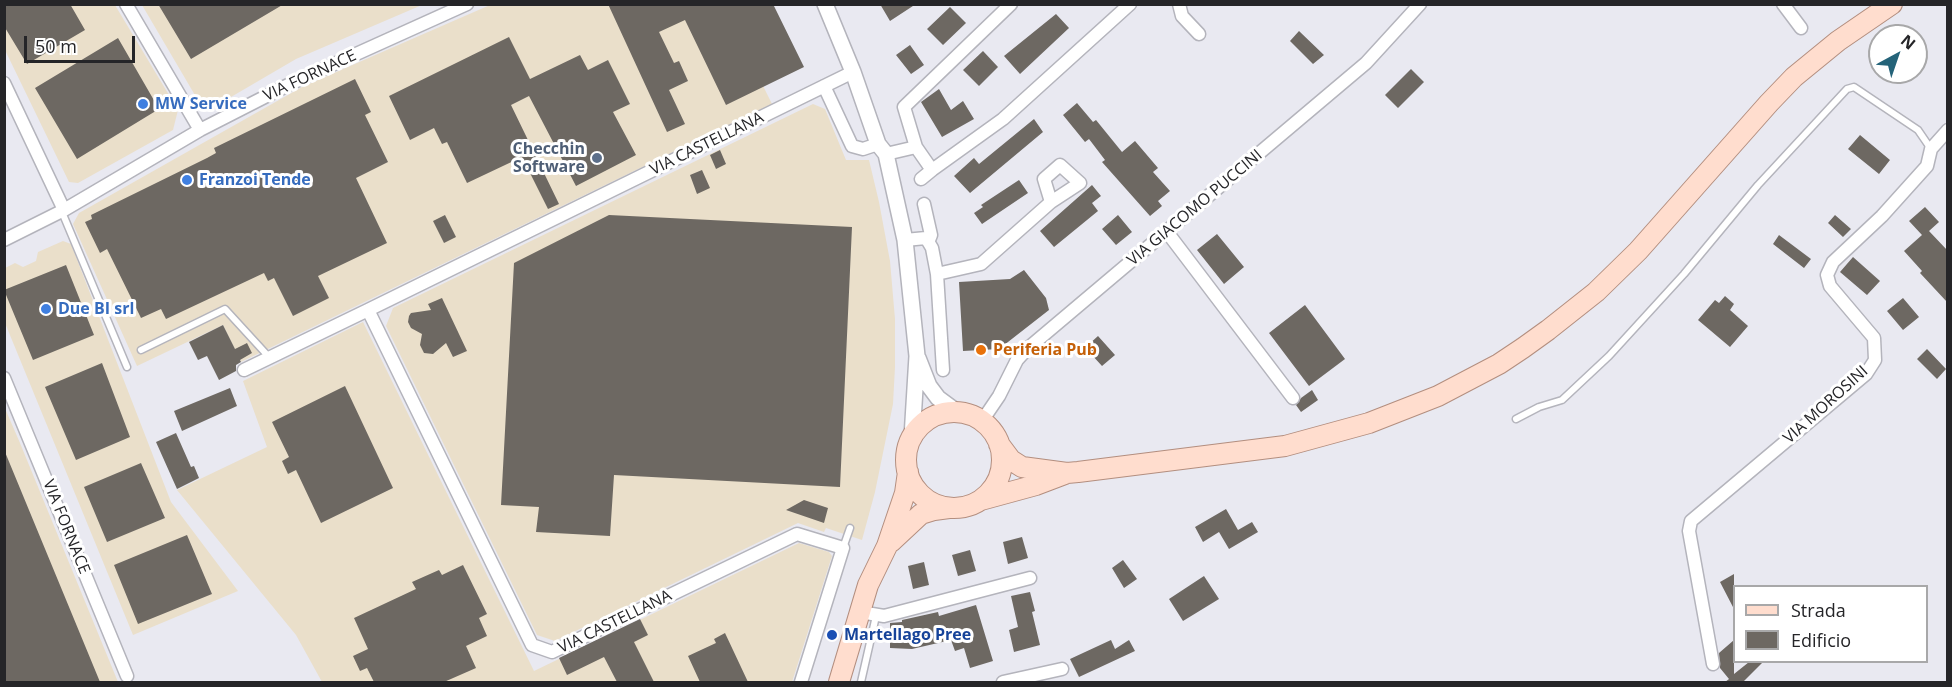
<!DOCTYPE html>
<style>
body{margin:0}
#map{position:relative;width:1952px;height:687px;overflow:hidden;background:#e9e9f1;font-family:"Open Sans",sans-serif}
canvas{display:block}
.frame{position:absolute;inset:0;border:6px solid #252528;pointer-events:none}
.legend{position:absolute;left:1733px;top:585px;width:195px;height:78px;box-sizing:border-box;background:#fff;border:2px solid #a8a8a9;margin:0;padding:8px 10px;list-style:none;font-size:18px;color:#252528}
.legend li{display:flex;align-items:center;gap:12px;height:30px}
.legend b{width:30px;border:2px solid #a8a8a9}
.north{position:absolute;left:1868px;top:24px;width:60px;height:60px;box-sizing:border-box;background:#fff;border:2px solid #a8a8a9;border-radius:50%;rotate:40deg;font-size:16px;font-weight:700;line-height:24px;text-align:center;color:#252528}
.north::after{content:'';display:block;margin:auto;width:21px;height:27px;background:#246379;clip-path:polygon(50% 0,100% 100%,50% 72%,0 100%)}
.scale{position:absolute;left:24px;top:36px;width:111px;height:27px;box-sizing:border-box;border:3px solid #252528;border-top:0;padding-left:8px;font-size:18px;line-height:21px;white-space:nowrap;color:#252528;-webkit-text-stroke:4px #fff;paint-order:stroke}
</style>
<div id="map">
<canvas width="1952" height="687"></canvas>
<div class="frame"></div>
<ul class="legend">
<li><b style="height:8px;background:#ffddce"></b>Strada</li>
<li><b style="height:16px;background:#6d6862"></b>Edificio</li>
</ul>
<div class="north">N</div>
<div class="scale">50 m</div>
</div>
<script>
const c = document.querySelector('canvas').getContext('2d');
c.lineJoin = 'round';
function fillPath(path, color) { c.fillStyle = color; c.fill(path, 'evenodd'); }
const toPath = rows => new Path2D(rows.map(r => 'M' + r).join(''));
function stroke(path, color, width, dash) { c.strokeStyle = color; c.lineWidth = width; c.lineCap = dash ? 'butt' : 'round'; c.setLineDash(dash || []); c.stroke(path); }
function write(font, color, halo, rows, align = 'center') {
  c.font = font + ' "Open Sans",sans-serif'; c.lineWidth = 6; c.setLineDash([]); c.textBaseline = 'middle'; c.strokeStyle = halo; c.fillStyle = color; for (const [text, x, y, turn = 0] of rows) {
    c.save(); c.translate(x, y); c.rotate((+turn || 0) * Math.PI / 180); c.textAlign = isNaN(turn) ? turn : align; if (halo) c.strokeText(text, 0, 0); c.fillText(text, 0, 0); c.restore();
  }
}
fillPath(toPath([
 [5,5,115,5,178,110,173,130,78,183,69,182,5,50],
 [142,5,422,5,296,59,219,104,199,102],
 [490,5,723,5,772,104,241,362,223,325,137,366,73,224,79,213,302,87],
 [813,104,825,109,846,160,869,160,879,202,890,261,895,319,895,367,893,404,875,492,862,540,826,528,824,532,798,523,555,641,537,635,386,326,393,308],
 [63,241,71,244,171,502,238,591,133,635,5,323,5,268,15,263,23,267,36,261,38,252],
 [363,322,534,671,799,543,829,552,832,556,792,682,322,682,296,635,177,490,267,447,243,381],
 [4,406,20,443,118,682,5,682]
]), '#eadfca');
fillPath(toPath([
 [4,4,70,4,85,30,27,64,4,26],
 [158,4,284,4,191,59],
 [608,4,773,4,804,67,726,105,685,20,659,32,674,63,679,61,688,81,669,90,685,124,667,132],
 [880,4,916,4,890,21],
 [950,7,966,23,943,45,927,29],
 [1056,14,1069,28,1020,74,1004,56],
 [1299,31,1324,55,1313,64,1290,41],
 [509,37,530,79,580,55,588,70,608,60,630,104,613,112,636,155,576,186,529,96,511,105,559,204,548,209,522,157,467,183,447,142,442,144,434,128,410,140,389,96],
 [118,38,159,109,77,159,35,88],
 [910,45,924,65,911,74,896,55],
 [983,51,998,67,979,86,963,70],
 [1411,69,1424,82,1398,108,1385,95],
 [355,79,371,112,365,115,388,162,356,178,387,243,318,276,329,298,293,316,274,278,268,281,264,273,166,319,161,309,141,318,107,249,100,253,85,222,92,219,91,215,207,158,216,153,214,148],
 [939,89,951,110,963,101,974,119,942,137,921,102],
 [1077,103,1093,122,1096,120,1122,152,1135,141,1158,168,1153,172,1170,191,1158,201,1162,206,1150,216,1102,162,1105,160,1089,139,1085,142,1063,115],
 [1034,119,1043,132,970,193,954,176,974,158,979,164],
 [1860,135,1890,160,1879,174,1848,149],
 [720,150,726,164,716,169,710,155],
 [702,170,710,188,697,194,690,175],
 [1019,180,1028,193,982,224,974,213,983,207,981,205],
 [1092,185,1101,196,1092,203,1098,211,1054,247,1040,231],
 [1925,207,1939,222,1929,231,1947,250,1947,302,1920,273,1922,271,1904,251,1922,235,1909,221],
 [445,215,456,237,444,243,433,221],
 [609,215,852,227,840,487,614,475,610,536,536,532,539,507,501,505,514,263],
 [1118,215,1132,232,1116,245,1102,229],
 [1835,215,1851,229,1843,237,1828,223],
 [1217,234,1244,267,1224,284,1197,250],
 [1779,235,1811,259,1804,268,1773,244],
 [1853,257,1880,281,1867,295,1840,272],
 [66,265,94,335,33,360,4,290],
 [1024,270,1046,298,1049,310,999,349,963,351,959,282,1010,279],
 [1725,296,1734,304,1730,310,1748,326,1730,347,1698,320,1715,300,1719,303],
 [442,298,467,351,453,357,446,343,433,354,424,353,420,345,422,334,411,328,408,322,409,316,411,313,431,310,428,304],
 [1903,298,1919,317,1903,330,1887,311],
 [1305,305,1345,359,1309,386,1269,333],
 [223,325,235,349,247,343,252,353,240,360,241,362,236,365,236,371,219,380,207,356,198,360,189,342],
 [1098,336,1115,355,1102,366,1091,354,1093,352,1087,346],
 [1927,349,1946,369,1937,379,1917,359],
 [102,363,130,437,76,460,45,387],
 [345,386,393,488,321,523,296,470,288,474,282,461,289,457,272,422],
 [230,388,237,406,182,431,174,411],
 [1312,390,1318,400,1301,412,1296,405,1301,398],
 [176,433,191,467,194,466,199,478,177,489,156,442],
 [4,452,5,452,100,682,4,682],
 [141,463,165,518,107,542,84,487],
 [804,500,828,508,824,523,786,510],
 [1226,509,1238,530,1252,522,1258,532,1229,549,1219,532,1203,542,1195,527],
 [187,535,212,594,138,624,114,565],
 [1022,537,1028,558,1008,564,1003,542],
 [970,550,976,571,958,576,952,555],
 [1123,560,1137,579,1124,588,1112,568],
 [924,562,929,585,913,589,908,566],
 [463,565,487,614,479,618,487,636,466,646,476,668,444,682,374,682,367,668,360,671,353,656,368,649,354,618,416,589,412,582,439,570,442,575],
 [1734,574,1734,609,1720,582],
 [1204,576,1219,599,1183,621,1169,599],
 [1030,592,1035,611,1032,612,1040,645,1014,652,1009,630,1018,627,1011,596],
 [976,605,993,661,970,668,964,648,955,651,951,640,912,649,890,648,890,623,902,622,902,620,938,612,939,616],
 [640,619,648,635,634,642,654,682,617,682,604,657,567,675,559,658],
 [725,633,748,682,700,682,688,656,716,643,714,639],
 [1111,640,1115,649,1129,640,1135,651,1079,677,1070,659],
 [1734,640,1734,674,1749,662,1763,662,1743,682,1725,682,1729,679,1720,668,1719,653]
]), '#6d6862');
const service = toPath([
 [62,212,127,367],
 [141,350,225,309,269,357],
 [1516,419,1539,407,1562,400,1609,356,1684,274,1758,185,1847,89,1854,87,1918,130,1931,149],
 [843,548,850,528],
 [861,682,876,616]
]);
const minor = toPath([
 [126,4,200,130],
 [1011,4,904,107,916,147,932,170,1003,119,1130,4],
 [1179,4,1182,16,1199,34],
 [1783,4,1801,28],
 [4,83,64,210],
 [824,86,852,146,863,149,878,144],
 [886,154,916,147],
 [921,179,932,170],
 [924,204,931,235,929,240],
 [1167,232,1293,398],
 [4,240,64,210,200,130,292,83,467,4],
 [905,240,926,238,932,248,937,274,943,370],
 [937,274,981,264,1051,202,1080,183,1060,165,1044,179,1051,202],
 [244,370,368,310],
 [4,378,127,676],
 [982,421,999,396,1017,360,1027,349,1366,63,1420,4],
 [860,612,884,616,1030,578],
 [1713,664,1689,531,1691,521,1866,374,1875,360,1874,338,1830,286,1827,275,1833,262,1882,216,1927,166,1931,149,1948,130],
 [801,682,843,548,797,534,552,652,532,645,368,310,853,72],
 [1003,682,1062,669]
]);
const tertiary = toPath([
 [825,4,853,72,878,144,886,154,905,240,917,356,912,437],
 [918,358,929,386,938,398,957,412]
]);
const primary = toPath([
 '906 460a48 48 0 1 1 96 0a48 48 0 1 1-96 0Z',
 [999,444,1011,460,1022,467,1067,473,1078,472,1285,446,1369,423,1438,396,1499,364,1523,348,1548,330,1596,292,1638,251,1769,103,1794,77,1838,41,1892,4],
 [981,500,1036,485,1065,474],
 [891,542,921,514,934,510,949,508],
 [839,682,868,585,887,546,905,493,908,472]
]);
stroke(service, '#b4b4bc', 9);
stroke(minor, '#b4b4bc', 15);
stroke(tertiary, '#b4b4bc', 18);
stroke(primary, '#b38e7f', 22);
stroke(service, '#fff', 6);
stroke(minor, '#fff', 12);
stroke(tertiary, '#fff', 15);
stroke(primary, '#ffddce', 20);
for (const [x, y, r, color] of [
 [143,104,6,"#3f7fe0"],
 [597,158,6,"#5c6f8a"],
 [187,180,6,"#3f7fe0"],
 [46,309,6,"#3f7fe0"],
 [981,350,6,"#e8710a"],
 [832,635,6,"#1a4fb4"]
]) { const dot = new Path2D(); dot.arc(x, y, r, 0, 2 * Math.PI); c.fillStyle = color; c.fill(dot); stroke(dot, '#fff', 2); }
write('16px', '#252528', '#fff', [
 ["VIA FORNACE",310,76,-25],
 ["VIA CASTELLANA",707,144,-26],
 ["VIA GIACOMO PUCCINI",1195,208,-40],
 ["VIA MOROSINI",1826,405,-42],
 ["VIA FORNACE",66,527,68],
 ["VIA CASTELLANA",615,622,-26]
]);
write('bold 16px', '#366cbe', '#fff', [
 ["MW Service",155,104],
 ["Franzoi Tende",199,180],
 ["Due BI srl",58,309]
], 'left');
write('bold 16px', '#4e5e75', '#fff', [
 ["Checchin",585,149],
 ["Software",585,167]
], 'right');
write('bold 16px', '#c56008', '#fff', [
 ["Periferia Pub",993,350]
], 'left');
write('bold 16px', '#164399', '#fff', [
 ["Martellago Pree",844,635]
], 'left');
</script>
